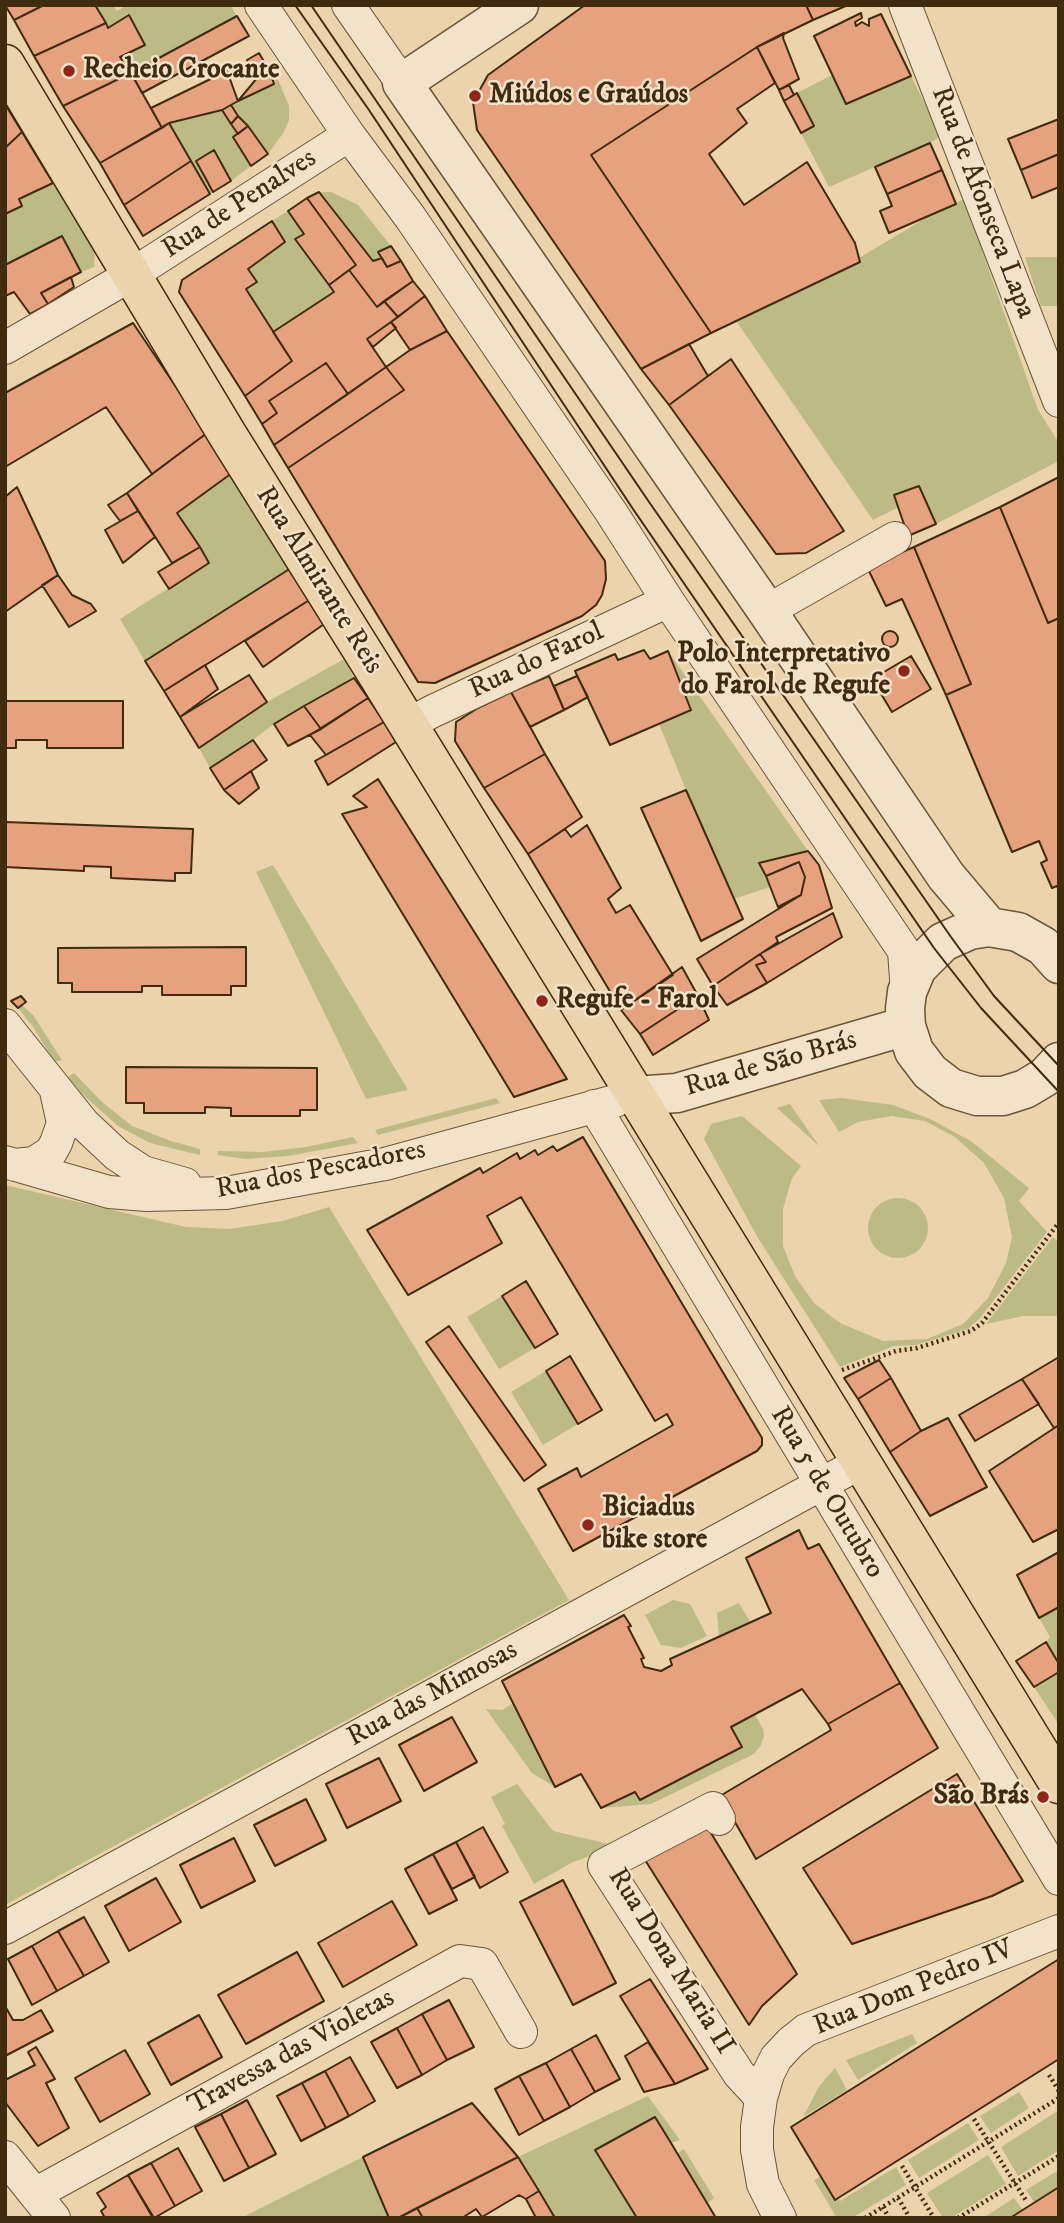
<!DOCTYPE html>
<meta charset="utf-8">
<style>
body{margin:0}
#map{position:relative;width:1064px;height:2223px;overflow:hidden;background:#ebd3ac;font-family:"IM FELL DW Pica",serif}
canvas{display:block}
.frame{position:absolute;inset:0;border:7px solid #402b0f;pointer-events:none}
</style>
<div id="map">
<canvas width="1064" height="2223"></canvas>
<div class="frame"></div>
</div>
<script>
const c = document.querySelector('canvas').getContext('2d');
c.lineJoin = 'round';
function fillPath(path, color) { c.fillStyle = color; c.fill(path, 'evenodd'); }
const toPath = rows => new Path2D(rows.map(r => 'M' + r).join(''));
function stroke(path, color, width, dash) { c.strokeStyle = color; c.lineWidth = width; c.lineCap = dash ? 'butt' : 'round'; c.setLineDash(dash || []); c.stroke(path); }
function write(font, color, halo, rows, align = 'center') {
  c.font = font + ' "IM FELL DW Pica",serif'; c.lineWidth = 5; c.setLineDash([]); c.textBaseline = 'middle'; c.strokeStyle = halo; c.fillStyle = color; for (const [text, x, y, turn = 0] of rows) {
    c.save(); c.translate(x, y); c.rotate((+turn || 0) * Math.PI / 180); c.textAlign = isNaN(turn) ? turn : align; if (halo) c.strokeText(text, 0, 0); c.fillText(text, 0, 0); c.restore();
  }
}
fillPath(toPath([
 [95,5,113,5,117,11,127,5,230,5,237,16,131,73,120,57,145,45,129,15,108,28],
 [832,75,846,103,911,76,941,136,930,143,829,187,801,133,814,126,797,93],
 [277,77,289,106,289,120,284,132,268,154,231,105,273,84,272,78],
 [222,110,238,134,233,137,251,166,231,181,214,151,196,161,213,192,210,194,169,123],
 [53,183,95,251,94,267,81,272,61,236,5,265,5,214,22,206,19,199],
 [319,192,331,192,358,205,391,246,378,252,382,258,373,261],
 [964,199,1038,410,1059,443,1059,461,936,524,919,486,895,495,899,507,873,520,737,322,860,262,859,258,929,216],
 [288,211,304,234,296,240,334,292,273,332,246,289,257,282,248,269,284,242,272,221],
 [1025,257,1059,257,1059,306,1041,306],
 [232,473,291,568,145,661,120,619,208,563,200,547,177,513],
 [668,651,808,851,759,863,770,887,734,899,686,790,659,724,691,709],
 [344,659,354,678,274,724,253,740,210,768,199,748,267,702],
 [273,865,408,1090,366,1099,256,872],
 [22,1005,33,1015,62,1060,54,1062,34,1028,18,1008],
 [74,1073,102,1102,132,1126,171,1141,200,1149,200,1155,150,1143,118,1126,80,1092,68,1077],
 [496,1098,500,1103,378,1135,375,1130],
 [842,1098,893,1105,930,1119,971,1141,1029,1188,1019,1201,1047,1232,980,1318,968,1329,916,1345,894,1346,840,1367,758,1238,704,1139,711,1124,742,1116,801,1166,792,1178,783,1209,783,1246,795,1276,814,1303,840,1323,883,1341,927,1339,963,1324,988,1298,1006,1263,1012,1237,1004,1198,984,1163,955,1137,925,1121,891,1116,858,1122,839,1132,819,1100],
 [790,1104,819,1146,777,1108],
 [353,1137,358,1143,288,1156,246,1159,217,1155,218,1151,262,1152,306,1147],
 [5,1185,186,1227,229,1229,283,1221,329,1207,569,1600,5,1905],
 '868 1228a30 30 0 1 1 60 0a30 30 0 1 1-60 0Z',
 [1053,1237,1059,1243,1059,1316,1023,1316,986,1324],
 [502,1296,535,1348,499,1369,467,1317],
 [546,1371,578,1424,543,1445,511,1392],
 [673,1600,690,1604,707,1636,681,1648,661,1645,645,1615],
 [739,1603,751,1623,719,1638,717,1613],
 [1059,1607,1059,1664,1046,1642,1050,1637,1039,1618],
 [1059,1672,1059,1725,1034,1687],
 [513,1703,529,1737,555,1787,532,1773,486,1709,502,1710],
 [755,1714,763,1729,764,1736,761,1745,754,1754,651,1804,601,1808,635,1792,640,1799,742,1747,731,1727],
 [517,1784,553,1831,618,1846,573,1862,534,1884,502,1826,505,1824,491,1797],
 [912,2034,917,2043,858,2080,846,2060],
 [835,2068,847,2090,803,2117,820,2085],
 [1019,2092,1029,2108,991,2133,980,2116],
 [648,2096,680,2140,671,2143,654,2117,595,2149,637,2218,555,2218,518,2157],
 [1059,2110,1059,2150,1018,2176,1001,2147],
 [968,2123,979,2140,919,2178,908,2160],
 [684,2149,714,2198,708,2203,677,2154],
 [988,2155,1006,2184,951,2218,943,2218,927,2193],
 [363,2157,389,2218,241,2218],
 [896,2167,906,2185,852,2218,837,2218,814,2180,824,2175,840,2201],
 [1059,2170,1059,2186,1034,2202,1026,2190],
 [1014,2198,1022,2209,1009,2218,983,2218]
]), '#bcbb86');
const building = toPath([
 [5,5,44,5,14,20,5,5],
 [44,5,95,5,106,23,34,56,14,20,44,5],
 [585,5,806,5,813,20,757,47,591,155,711,333,641,369,477,130,473,102,488,75,585,5],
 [806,5,848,5,813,20,806,5],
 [861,13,862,18,855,22,856,26,862,22,869,26,869,19,881,14,911,76,846,104,814,36,861,13],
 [129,15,145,45,120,57,131,73,63,106,34,56,106,23,108,28,129,15],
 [237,16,249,36,142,93,131,73,237,16],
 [784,33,783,38,799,79,779,90,757,47,784,33],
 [757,47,775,83,737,109,747,123,709,154,744,205,807,162,855,243,860,262,711,333,591,155,757,47],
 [259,53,270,72,257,78,247,60,259,53],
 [227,71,238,101,222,110,169,123,162,128,151,108,227,71],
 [270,72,274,84,238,101,257,78,270,72],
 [131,73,162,128,100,163,63,106,131,73],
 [789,85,794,95,784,101,779,90,789,85],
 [797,93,814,126,801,133,784,101,797,93],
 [5,104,22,132,5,148,5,104],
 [231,105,238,116,231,124,222,110,231,105],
 [238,116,248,126,238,134,231,124,238,116],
 [1059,119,1059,154,1021,170,1008,139,1059,119],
 [169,123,191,161,124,205,100,163,169,123],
 [248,126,268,154,251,166,233,137,248,126],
 [22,132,53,183,19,199,22,206,5,214,5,148,22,132],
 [930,143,942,170,887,194,875,167,930,143],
 [214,150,231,181,213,192,196,161,214,150],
 [1059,154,1059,187,1032,198,1021,170,1059,154],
 [191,161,210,194,143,236,124,205,191,161],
 [942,170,956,204,889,233,880,211,892,206,887,194,942,170],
 [319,192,373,261,382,258,387,267,401,261,413,281,377,307,349,270,356,265,307,198,319,192],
 [307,198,356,265,329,285,295,239,304,234,288,211,307,198],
 [272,221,285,242,248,269,257,282,246,289,292,361,245,396,179,292,182,280,272,221],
 [62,236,81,272,41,293,48,304,30,314,14,292,5,296,5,265,62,236],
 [391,246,401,261,387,267,378,252,391,246],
 [349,270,377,307,384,301,398,317,367,339,386,367,348,394,326,363,269,401,277,413,262,424,245,396,292,361,273,332,334,292,329,285,349,270],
 [71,277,74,287,48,304,41,293,71,277],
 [413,281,425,296,398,317,384,301,413,281],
 [425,296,447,331,410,350,391,322,425,296],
 [391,322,396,328,373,347,367,339,391,322],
 [133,323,207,433,152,474,106,407,5,467,5,393,133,323],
 [447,331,605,561,606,579,602,595,596,605,582,616,435,683,418,682,288,468,404,390,386,367,410,350,447,331],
 [689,344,708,376,669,405,641,369,689,344],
 [731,359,844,531,806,553,776,554,669,405,731,359],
 [326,363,348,394,274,445,262,424,277,413,269,401,326,363],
 [386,367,404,390,288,468,274,445,386,367],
 [207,433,232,473,177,513,200,547,172,563,127,493,207,433],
 [1059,477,1059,618,1048,623,1000,507,1059,477],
 [919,486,936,524,908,536,894,495,919,486],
 [17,487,58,575,5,612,5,497,17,487],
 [127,493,138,511,120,521,108,505,127,493],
 [1000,507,1048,623,1059,618,1059,890,1057,886,1052,888,1041,863,1047,860,1039,841,1012,852,946,695,971,684,914,547,1000,507],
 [138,511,155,537,123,563,105,530,138,511],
 [200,547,209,563,169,589,158,572,200,547],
 [914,547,971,684,946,695,902,599,886,606,867,567,914,547],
 [291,568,311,599,164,691,145,661,291,568],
 [58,575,72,595,91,604,96,611,69,627,42,585,58,575],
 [311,599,327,622,263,667,245,641,311,599],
 '882 639a8 8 0 1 1 16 0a8 8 0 1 1-16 0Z',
 [644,650,650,659,668,651,691,710,610,745,575,671,615,654,618,660,644,650],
 [911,656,931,689,892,712,872,679,911,656],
 [205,665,218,689,180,717,164,691,205,665],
 [249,675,267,702,199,748,180,717,249,675],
 [549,676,564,710,530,727,511,692,549,676],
 [577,676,588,697,564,710,554,686,577,676],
 [354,678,368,698,321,729,304,706,354,678],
 [511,692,545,754,484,788,455,741,456,722,478,708,511,692],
 [368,698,384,722,326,755,310,735,368,698],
 [5,701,123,701,123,748,47,748,47,740,16,740,16,748,5,748,5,701],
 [304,706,321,729,288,746,274,724,304,706],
 [384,722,396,742,328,785,315,761,384,722],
 [253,740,267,760,224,790,210,768,253,740],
 [545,754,582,817,528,854,484,788,545,754],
 [251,771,259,788,239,804,224,790,251,771],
 [378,779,567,1079,514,1097,342,814,367,807,353,796,378,779],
 [686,790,743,919,701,941,641,808,686,790],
 [5,822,193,829,191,873,175,873,175,881,111,878,111,867,84,866,84,871,5,867,5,822],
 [587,825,621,888,608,899,616,913,630,905,673,975,621,1010,528,854,565,829,571,837,587,825],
 [808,851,819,865,832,908,776,937,778,942,713,986,697,959,801,895,805,877,799,862,766,876,759,863,808,851],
 [799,862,805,877,801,895,778,907,766,876,799,862],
 [833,913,842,937,767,983,756,965,766,962,760,954,833,913],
 [246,947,246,986,231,986,231,995,162,995,162,986,142,986,142,992,72,992,72,983,58,983,58,948,246,947],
 [760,954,766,962,756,965,767,983,727,1005,713,986,760,954],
 [682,967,698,996,640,1034,621,1010,682,967],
 [21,996,26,1002,18,1008,11,1001,21,996],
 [698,996,709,1020,653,1055,640,1034,698,996],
 [126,1067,317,1068,317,1110,300,1110,300,1116,231,1116,231,1108,205,1107,205,1113,144,1113,144,1103,126,1103,126,1067],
 [583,1137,762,1438,762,1445,757,1451,573,1551,538,1489,577,1468,581,1477,673,1425,667,1414,655,1421,521,1197,487,1216,502,1243,408,1295,367,1230,480,1168,483,1173,517,1153,520,1159,535,1150,538,1155,553,1146,557,1151,583,1137],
 [526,1281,558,1334,535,1348,502,1296,526,1281],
 [449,1326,546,1465,524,1481,426,1342,449,1326],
 [570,1356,602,1410,578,1424,546,1371,570,1356],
 [1059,1357,1059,1425,1054,1428,1022,1379,1059,1357],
 [879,1360,891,1378,858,1399,844,1378,879,1360],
 [891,1378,921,1431,890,1452,858,1399,891,1378],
 [1022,1379,1039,1404,975,1441,959,1415,1022,1379],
 [948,1418,987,1487,930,1516,890,1452,921,1431,948,1418],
 [1059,1425,1059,1529,1033,1542,989,1471,1059,1425],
 [799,1530,808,1549,819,1544,900,1683,828,1724,802,1689,731,1727,742,1747,640,1800,635,1792,601,1808,581,1774,555,1787,502,1681,624,1615,631,1626,628,1627,644,1658,641,1659,644,1667,661,1671,672,1665,670,1659,771,1613,746,1558,799,1530],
 [1059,1552,1059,1607,1039,1618,1017,1575,1059,1552],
 [1046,1642,1059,1664,1059,1672,1034,1687,1016,1661,1046,1642],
 [900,1683,938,1748,756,1859,720,1796,831,1730,828,1724,900,1683],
 [452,1717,477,1762,424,1791,399,1745,452,1717],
 [379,1758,401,1801,347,1828,326,1784,379,1758],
 [957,1774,1023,1881,992,1896,852,1944,803,1868,957,1774],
 [306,1799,326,1840,275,1866,254,1825,306,1799],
 [703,1820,797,1974,762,2006,749,2025,640,1852,703,1820],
 [483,1827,508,1872,480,1888,456,1842,483,1827],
 [234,1838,255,1881,201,1908,180,1865,234,1838],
 [456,1842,475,1877,452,1889,433,1854,456,1842],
 [433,1854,457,1900,429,1914,405,1869,433,1854],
 [156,1878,181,1922,129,1951,105,1906,156,1878],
 [563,1880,616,1983,573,2005,520,1902,563,1880],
 [392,1901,417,1945,343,1987,318,1943,392,1901],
 [84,1917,109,1962,84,1976,58,1931,84,1917],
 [58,1931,84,1976,57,1991,32,1946,58,1931],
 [32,1946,57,1991,32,2005,8,1959,32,1946],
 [297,1952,324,2001,246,2044,218,1995,297,1952],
 [1059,1959,1059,2059,835,2200,791,2127,1059,1959],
 [650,1979,708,2069,675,2084,620,1996,650,1979],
 [449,2000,474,2047,447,2060,422,2014,449,2000],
 [5,2006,13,2020,23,2020,41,2010,53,2031,5,2056,5,2006],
 [422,2014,447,2060,422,2075,397,2028,422,2014],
 [199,2015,222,2057,171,2085,148,2043,199,2015],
 [397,2028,422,2075,397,2088,371,2042,397,2028],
 [596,2035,620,2079,595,2092,571,2049,596,2035],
 [648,2042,675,2084,644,2092,625,2056,648,2042],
 [36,2047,55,2079,46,2083,69,2128,38,2146,5,2102,5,2080,35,2065,28,2052,36,2047],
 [571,2049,595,2092,570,2107,546,2063,571,2049],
 [125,2050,150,2094,100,2122,75,2078,125,2050],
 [350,2057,375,2101,349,2116,325,2071,350,2057],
 [546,2063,570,2107,544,2121,519,2076,546,2063],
 [325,2071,349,2116,326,2128,302,2083,325,2071],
 [519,2076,544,2121,519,2135,495,2089,519,2076],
 [302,2083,326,2128,301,2141,277,2096,302,2083],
 [247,2100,276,2154,249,2168,221,2114,247,2100],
 [472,2103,518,2157,398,2218,389,2218,363,2157,472,2103],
 [221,2114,249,2168,224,2181,195,2127,221,2114],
 [655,2117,671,2143,716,2218,637,2218,595,2150,655,2117],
 [178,2148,202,2191,175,2206,151,2163,178,2148],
 [518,2157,539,2191,526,2199,519,2195,482,2217,476,2209,462,2218,423,2218,417,2208,518,2157],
 [151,2163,175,2206,154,2218,128,2175,151,2163],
 [128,2175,153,2218,105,2218,101,2211,106,2207,97,2193,128,2175],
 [1059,2187,1059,2218,1010,2218,1059,2187],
 [539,2191,555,2218,536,2218,526,2199,539,2191],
 [417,2208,423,2218,398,2218,417,2208]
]);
fillPath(building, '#e6a17f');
stroke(building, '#402b0f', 2);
const minor = toPath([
 [261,5,349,135,410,217,611,512,668,601,904,951,907,992],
 [348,5,402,83],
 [905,5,1059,401],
 [5,348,131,275,349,135],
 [767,611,895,538],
 [407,725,431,712,668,601],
 [5,1025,84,1124,117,1155,143,1172,185,1184],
 [594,1106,1059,1879],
 [5,1162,109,1192,147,1195,226,1193,385,1164,615,1101],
 [15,1165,34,1163,51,1152,56,1143,63,1123,56,1091],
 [719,1819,713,1808,604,1865,739,2074,761,2098],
 [5,1928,862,1462],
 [5,2157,54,2218],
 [35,2194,460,1961,482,1964,521,2032],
 [780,2218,763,2184,757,2150,757,2127,761,2098,768,2074,776,2058,791,2042,806,2030,1059,1931]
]);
const tertiary = toPath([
 [519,5,402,83,767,611,946,876,989,927],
 [1059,964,1043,946,1018,932,989,927,970,930,943,942,917,968,907,992,905,1009,906,1026,914,1051,930,1072,951,1088,977,1096,1003,1096,1025,1089,1045,1077,1059,1062],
 [634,1096,677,1093,906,1026]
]);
const primary = toPath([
 [5,64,227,434,380,679,1059,1784]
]);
stroke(minor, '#6b5536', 34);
stroke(tertiary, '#6b5536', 41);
stroke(primary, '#402b0f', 41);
stroke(toPath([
 [842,1370,896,1351,917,1348,971,1331,982,1323,1057,1225],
 [1049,2075,1059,2091],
 [974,2119,1027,2202],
 [902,2166,934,2218],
 [898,2198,910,2218],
 [883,2207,889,2218],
 [865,2218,1059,2098],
 [958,2218,1059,2156]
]), '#402b0f', 4.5, [2, 3.5]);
stroke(minor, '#f2e2c9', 32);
stroke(tertiary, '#f2e2c9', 38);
stroke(primary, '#ebd3ac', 38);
stroke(toPath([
 [295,5,369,110,633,509,934,948,981,1008,1059,1092],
 [311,5,647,499,951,937,994,996,1059,1066]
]), '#402b0f', 2);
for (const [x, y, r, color] of [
 [69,71,7,"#8f2418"],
 [475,96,7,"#8f2418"],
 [904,671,7,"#8f2418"],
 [542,1001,7,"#8f2418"],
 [588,1525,7,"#8f2418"],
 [1043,1797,7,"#8f2418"]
]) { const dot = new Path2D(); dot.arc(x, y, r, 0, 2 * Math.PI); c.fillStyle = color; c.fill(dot); stroke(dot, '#f2e2c9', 2.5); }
write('bold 28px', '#402b0f', '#f2e2c9', [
 ["Recheio Crocante",83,71],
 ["Miúdos e Graúdos",489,96],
 ["Polo Interpretativo",890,655,"right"],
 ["do Farol de Regufe",890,687,"right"],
 ["Regufe - Farol",556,1001],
 ["Biciadus",602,1509],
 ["bike store",602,1541],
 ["São Brás",1029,1797,"right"]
], 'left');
write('28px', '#402b0f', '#f2e2c9', [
 ["Rua de Afonseca Lapa",982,203,69],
 ["Rua de Penalves",240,205,-33],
 ["Rua Almirante Reis",318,581,58],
 ["Rua do Farol",537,662,-25],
 ["Rua de São Brás",771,1065,-16],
 ["Rua dos Pescadores",321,1171,-11],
 ["Rua 5 de Outubro",826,1493,59],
 ["Rua das Mimosas",433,1695,-29],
 ["Rua Dona Maria II",670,1962,58],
 ["Rua Dom Pedro IV",914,1989,-22],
 ["Travessa das Violetas",292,2053,-29]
]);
</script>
